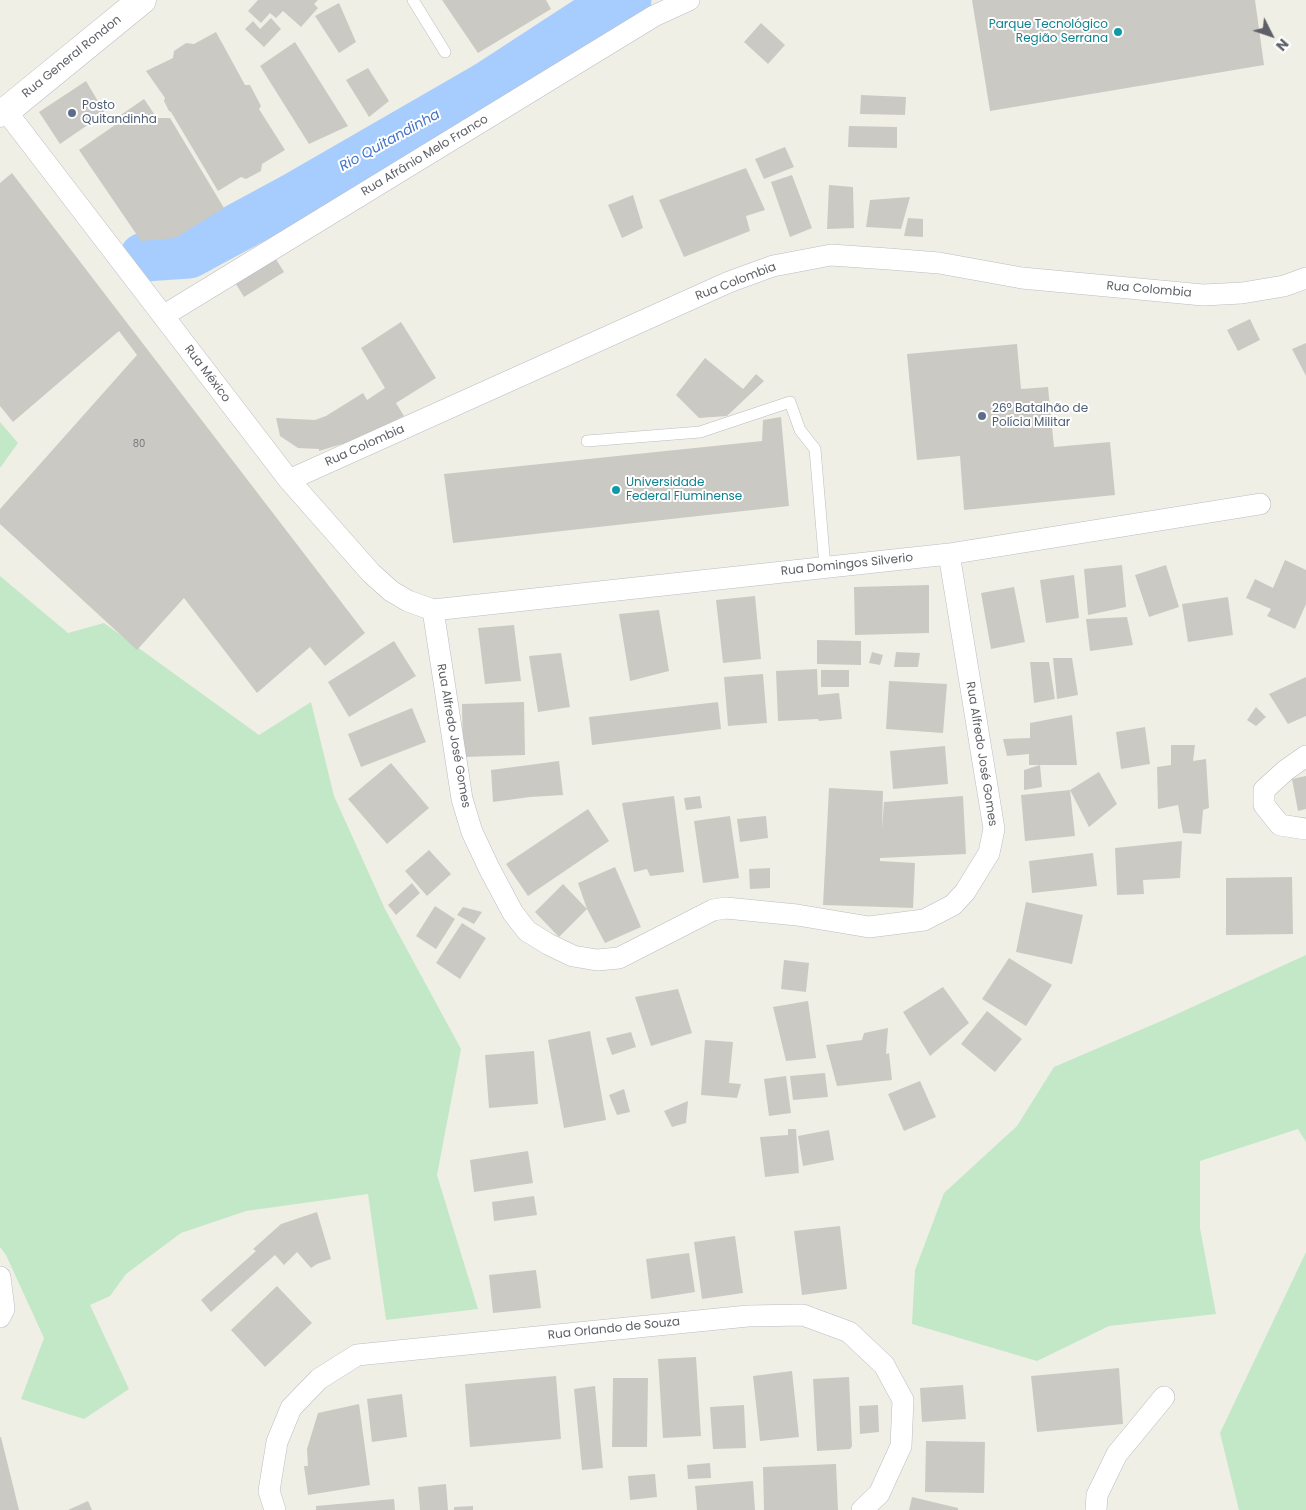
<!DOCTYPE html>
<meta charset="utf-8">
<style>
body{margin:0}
#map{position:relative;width:1306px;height:1510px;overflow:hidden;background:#f0efe6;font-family:Poppins,sans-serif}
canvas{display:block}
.north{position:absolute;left:1246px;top:10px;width:50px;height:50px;-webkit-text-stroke:4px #fff;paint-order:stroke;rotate:131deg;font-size:14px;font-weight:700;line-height:20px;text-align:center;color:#5d6066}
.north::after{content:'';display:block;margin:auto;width:18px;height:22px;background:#5d6066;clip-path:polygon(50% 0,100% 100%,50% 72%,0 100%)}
</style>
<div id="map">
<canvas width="1306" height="1510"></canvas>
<div class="north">N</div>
</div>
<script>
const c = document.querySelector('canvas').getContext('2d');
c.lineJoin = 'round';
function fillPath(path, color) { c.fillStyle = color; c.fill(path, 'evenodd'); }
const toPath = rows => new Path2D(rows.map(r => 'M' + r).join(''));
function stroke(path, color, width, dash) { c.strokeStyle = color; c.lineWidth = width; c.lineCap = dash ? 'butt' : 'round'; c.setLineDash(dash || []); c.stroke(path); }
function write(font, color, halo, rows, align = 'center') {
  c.font = font + ' Poppins,sans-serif'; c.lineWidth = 4; c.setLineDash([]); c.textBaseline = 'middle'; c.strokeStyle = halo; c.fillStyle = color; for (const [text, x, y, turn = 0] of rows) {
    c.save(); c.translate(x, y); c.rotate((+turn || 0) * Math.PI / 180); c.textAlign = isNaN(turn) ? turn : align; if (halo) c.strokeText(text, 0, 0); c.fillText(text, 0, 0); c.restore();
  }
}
fillPath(toPath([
 [0,422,18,443,0,468],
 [0,576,68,633,104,623,259,735,311,702,334,796,385,909,461,1049,437,1175,478,1309,386,1320,368,1194,246,1211,181,1233,126,1274,110,1296,90,1305,129,1389,84,1419,21,1399,44,1338,6,1255,0,1247],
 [1306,955,1306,1142,1298,1129,1200,1161,1200,1228,1216,1314,1109,1326,1037,1361,912,1324,915,1270,944,1193,1017,1126,1054,1067,1166,1019],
 [1306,1252,1306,1510,1239,1510,1220,1433]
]), '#c2e8c7');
stroke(toPath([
 [144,257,189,254,298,195,487,86,599,13,627,0]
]), '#a7cdff', 49);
fillPath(toPath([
 [258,0,318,0,314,4,318,8,301,27,283,11,276,18,270,13,261,23,248,11],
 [442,0,546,0,551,9,478,53],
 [972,0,1255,0,1264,65,990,111],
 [339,3,356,42,339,53,315,16],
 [271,18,281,29,264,47,245,29,253,21,260,29],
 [761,23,785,45,768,64,744,42],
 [216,32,245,85,250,85,261,106,259,109,285,150,262,164,261,171,246,179,241,177,218,191,171,112,169,111,164,101,165,98,146,71,173,58,174,51,186,43,194,44],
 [295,42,348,126,309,144,260,66],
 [368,68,389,101,369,117,346,80],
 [86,81,105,113,60,144,39,112],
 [861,95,906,97,905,115,860,114],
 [144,99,157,118,170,118,224,208,175,238,141,241,79,150,115,125,112,121],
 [849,126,897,127,897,148,848,147],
 [785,147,794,167,764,179,755,159],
 [746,168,765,210,746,216,750,231,684,257,659,200],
 [12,173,365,633,325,666,310,647,257,693,184,598,137,650,0,524,0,509,137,355,119,331,13,422,0,406,0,183],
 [792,175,812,228,790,237,771,182],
 [829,185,853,187,854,228,827,229],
 [633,195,643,228,622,238,608,205],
 [910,197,901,229,866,227,870,200],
 [908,218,923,219,923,237,904,236],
 [274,256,284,272,244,297,234,281],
 [1250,319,1260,340,1238,351,1227,330],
 [401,322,436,378,396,403,404,416,343,446,342,444,319,451,319,449,298,448,280,436,276,418,315,420,326,416,363,393,367,400,385,388,361,348],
 [1306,343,1306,376,1292,349],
 [1017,344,1021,389,1048,387,1054,447,1110,442,1115,495,964,510,960,456,917,460,907,354],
 [705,358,743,389,756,374,764,381,727,416,699,418,676,395],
 [781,417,789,506,453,543,444,474,762,441,763,420],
 [1285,560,1306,570,1306,604,1295,629,1267,616,1271,609,1246,598,1255,579,1273,588],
 [1122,565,1126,607,1088,615,1084,569],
 [1166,565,1179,607,1149,617,1135,575],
 [1074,575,1079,618,1046,623,1040,580],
 [929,585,929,633,855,635,854,587],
 [1014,587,1025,642,991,649,981,593],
 [755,596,761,659,723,663,716,600],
 [1228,597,1233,635,1188,642,1182,604],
 [659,610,669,671,630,681,619,614],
 [1127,617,1133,645,1090,651,1086,619],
 [514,625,521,681,485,684,478,628],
 [817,640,861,641,861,665,817,664],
 [394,641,416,676,349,717,328,682],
 [872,652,883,655,880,665,869,663],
 [896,652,920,653,918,667,894,667],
 [561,653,570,707,538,712,529,656],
 [1053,658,1072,658,1078,695,1057,699],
 [1030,662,1049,662,1055,699,1034,703],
 [817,669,818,695,839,693,842,719,819,721,818,719,778,721,776,671],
 [821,670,849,670,849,687,821,687],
 [763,674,767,723,728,726,724,677],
 [1306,677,1306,716,1288,724,1269,694],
 [889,681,947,684,943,733,886,729],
 [524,702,525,755,463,757,462,704],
 [718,702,721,729,592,745,589,717],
 [1256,707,1266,717,1256,726,1247,720],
 [412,708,426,742,361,767,348,734],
 [1072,715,1077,765,1040,765,1042,787,1024,790,1024,770,1040,765,1029,765,1029,754,1007,756,1003,739,1030,738,1030,723],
 [1145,727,1150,764,1121,769,1116,732],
 [1171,745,1195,745,1193,761,1206,759,1209,808,1203,810,1201,834,1183,833,1178,805,1158,809,1157,767,1171,765],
 [945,746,948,784,893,789,890,751],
 [559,761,563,795,530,797,493,802,491,770],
 [391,763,429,808,387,844,348,799],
 [1099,772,1117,804,1089,827,1070,790],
 [1306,776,1306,809,1298,811,1292,779],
 [829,788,883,791,882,829,884,802,963,796,966,854,880,858,880,861,915,863,913,908,823,905],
 [1070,790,1075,836,1025,841,1021,795],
 [674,796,684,872,650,876,647,869,634,872,622,803],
 [700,796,702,808,686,810,684,798],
 [588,809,609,841,528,896,506,864],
 [730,816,739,878,703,883,694,821],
 [766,816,768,838,740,842,737,819],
 [1182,841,1180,878,1143,880,1144,894,1117,895,1115,848],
 [429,850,451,874,427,896,405,871],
 [1093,853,1097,886,1032,893,1029,861],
 [615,867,641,927,605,943,587,909,578,883],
 [770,868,770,888,750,889,749,869],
 [1292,877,1293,934,1226,935,1226,878],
 [412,883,420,893,396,915,388,905],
 [563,884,587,909,559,937,535,912],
 [1026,902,1083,915,1072,964,1016,952],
 [435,906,455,919,436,949,416,936],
 [463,907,482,912,474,924,457,915],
 [462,923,486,938,460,979,436,963],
 [1009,958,1052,985,1026,1026,982,999],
 [784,960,809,963,806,992,781,989],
 [943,987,969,1023,930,1056,903,1012],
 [678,989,692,1033,651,1046,635,997],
 [808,1001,816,1058,786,1061,773,1007],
 [987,1011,1022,1039,995,1072,961,1044],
 [888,1028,886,1054,889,1053,892,1080,837,1086,826,1045,862,1040,864,1033],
 [590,1031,606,1120,564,1128,548,1040],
 [631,1032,636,1047,612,1055,606,1038],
 [705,1040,733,1042,729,1083,741,1084,737,1098,701,1095],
 [534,1051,538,1104,489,1108,485,1055],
 [825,1073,828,1097,793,1100,790,1076],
 [786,1076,791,1113,769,1116,764,1079],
 [920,1081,936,1117,904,1131,888,1094],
 [624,1089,630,1112,617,1115,609,1095],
 [688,1101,686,1123,672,1127,664,1111],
 [788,1129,796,1129,799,1173,765,1177,760,1137,788,1135],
 [829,1130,834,1160,803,1166,798,1136],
 [528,1151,533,1183,474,1192,470,1160],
 [534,1196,537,1215,494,1221,492,1202],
 [317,1212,331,1259,317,1264,311,1268,297,1252,284,1265,275,1255,211,1312,201,1300,256,1251,253,1249,281,1224],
 [840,1226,847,1289,802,1295,794,1231],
 [735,1236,743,1293,702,1299,694,1242],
 [689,1253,695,1292,651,1299,646,1259],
 [536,1270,541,1308,493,1313,489,1275],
 [277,1286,312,1323,265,1367,231,1330],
 [696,1357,701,1436,663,1438,658,1359],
 [1119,1368,1123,1424,1037,1432,1031,1376],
 [792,1371,799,1437,760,1441,753,1376],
 [556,1376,561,1439,470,1447,465,1384],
 [849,1377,852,1446,850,1449,817,1451,813,1379],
 [613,1378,648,1378,647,1447,612,1447],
 [963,1385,966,1419,922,1422,920,1388],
 [595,1386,603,1468,582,1470,574,1389],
 [402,1394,407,1437,372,1442,367,1399],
 [359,1404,370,1485,308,1495,304,1466,308,1466,307,1449,318,1413],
 [744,1405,746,1448,713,1449,710,1407],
 [878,1405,879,1432,860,1434,859,1406],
 [0,1437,1,1437,19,1510,0,1510],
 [926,1441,985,1442,984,1493,925,1492],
 [710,1463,711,1478,688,1479,687,1465],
 [836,1464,838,1510,764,1510,763,1467],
 [655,1474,657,1497,630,1500,628,1476],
 [753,1481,755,1510,697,1510,695,1486],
 [446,1484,448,1510,420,1510,418,1487],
 [912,1497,958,1508,958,1510,909,1510],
 [394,1499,395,1510,316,1510,316,1506],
 [88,1501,92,1510,68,1510],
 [473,1506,473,1510,454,1510,454,1507]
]), '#cbc9c3');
const lane = toPath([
 [413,0,445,52],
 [587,441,700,432,790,402,800,430,815,449,825,567]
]);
const street = toPath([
 [6,111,289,480,371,573,391,591,408,601,433,610,949,554,1260,504],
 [163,316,654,16,689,0],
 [289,480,729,282,773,266,831,255,889,259,939,263,1022,278,1203,295,1242,293,1284,286,1306,278],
 [433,610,462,799,472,832,490,870,513,913,527,931,548,944,573,956,597,960,619,958,713,910,726,908,797,915,869,927,924,920,953,905,965,892,989,853,994,829,949,554],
 [1306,756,1286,770,1264,790,1264,805,1280,825,1306,829],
 [0,1277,4,1309,0,1317],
 [275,1510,269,1491,277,1442,291,1408,319,1379,357,1355,748,1316,803,1315,849,1332,884,1365,903,1400,901,1446,879,1494,862,1510],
 [1096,1510,1097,1495,1117,1454,1164,1397]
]);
const secondary = toPath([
 [0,113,6,111,142,0]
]);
stroke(lane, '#babcc2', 12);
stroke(street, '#babcc2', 22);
stroke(secondary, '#bbbdc4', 29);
stroke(lane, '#fff', 11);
stroke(street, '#fff', 21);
stroke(secondary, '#fff', 28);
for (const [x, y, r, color] of [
 [1118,32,5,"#0f9aa8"],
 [72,113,5,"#5c6f8a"],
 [982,416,5,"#5c6f8a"],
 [616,490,5,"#0f9aa8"]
]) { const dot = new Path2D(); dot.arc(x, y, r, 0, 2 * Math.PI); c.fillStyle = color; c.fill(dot); stroke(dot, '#fff', 2); }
write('10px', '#787a7d', null, [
 ["80",139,444]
]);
write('12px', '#0d838f', '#fff', [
 ["Parque Tecnológico",1108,25],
 ["Região Serrana",1108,39],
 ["Universidade",626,483,"left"],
 ["Federal Fluminense",626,497,"left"]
], 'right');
write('12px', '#5d6066', '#fff', [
 ["Rua General Rondon",72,57,-39],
 ["Rua Afrânio Melo Franco",425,156,-31],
 ["Rua Colombia",736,282,-21],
 ["Rua Colombia",1149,290,5],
 ["Rua México",207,374,53],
 ["Rua Colombia",365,446,-24],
 ["Rua Domingos Silverio",847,565,-6],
 ["Rua Alfredo José Gomes",453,736,80],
 ["Rua Alfredo José Gomes",981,754,81],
 ["Rua Orlando de Souza",614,1329,-6]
]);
write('12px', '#4e5e75', '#fff', [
 ["Posto",82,106],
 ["Quitandinha",82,120],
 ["26º Batalhão de",992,409],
 ["Polícia Militar",992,423]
], 'left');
write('italic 14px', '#4574c6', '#fff', [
 ["Rio Quitandinha",390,141,-29]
]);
</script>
